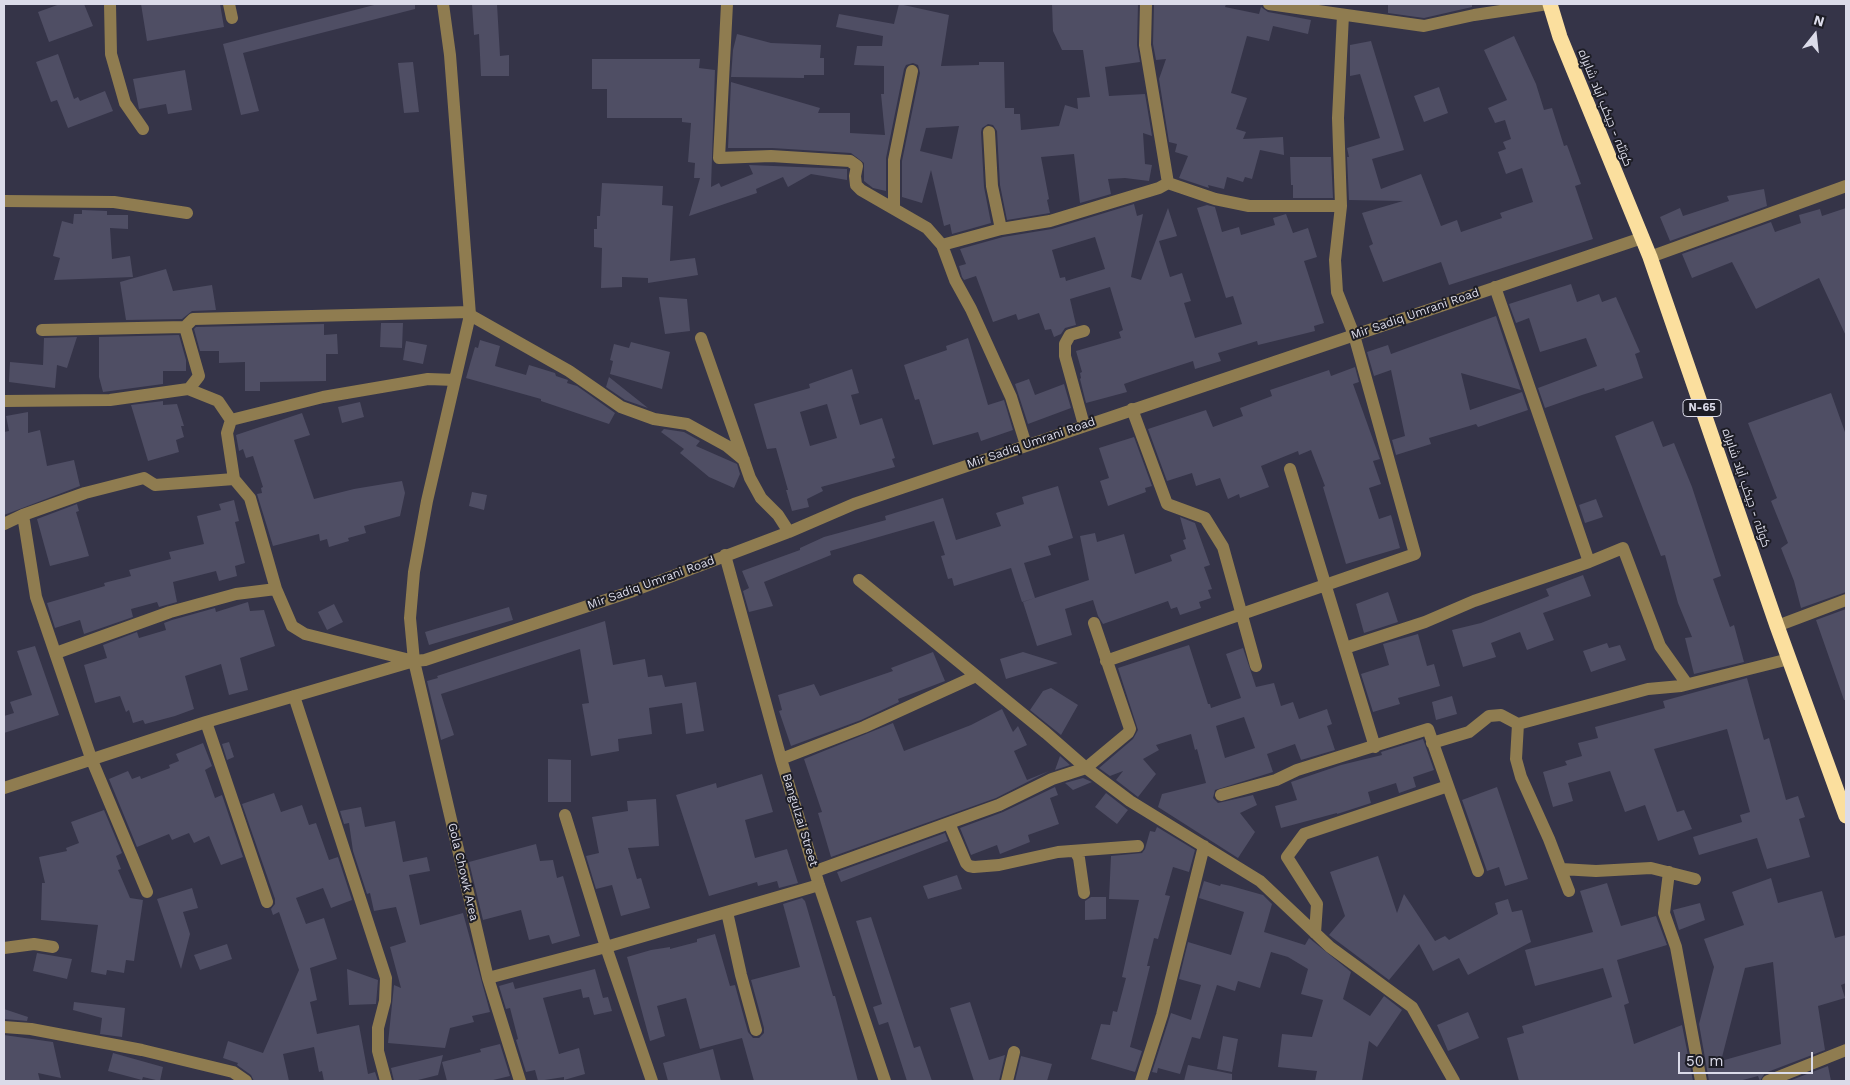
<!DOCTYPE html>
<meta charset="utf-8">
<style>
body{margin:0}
#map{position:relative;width:1850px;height:1085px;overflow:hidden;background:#353448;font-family:"Work Sans",sans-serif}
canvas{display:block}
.frame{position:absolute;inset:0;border:5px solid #dbdbe9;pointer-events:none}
.north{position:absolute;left:1790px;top:10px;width:50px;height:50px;-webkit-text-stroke:4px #1d1d26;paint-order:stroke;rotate:16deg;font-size:14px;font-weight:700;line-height:20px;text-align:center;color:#dbdbe9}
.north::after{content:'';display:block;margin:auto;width:18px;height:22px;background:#dbdbe9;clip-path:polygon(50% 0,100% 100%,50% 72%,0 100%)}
.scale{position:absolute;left:1678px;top:1052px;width:135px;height:22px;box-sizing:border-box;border:2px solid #dbdbe9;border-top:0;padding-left:6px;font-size:15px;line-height:18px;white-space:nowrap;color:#dbdbe9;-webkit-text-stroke:4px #1d1d26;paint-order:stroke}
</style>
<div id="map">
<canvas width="1850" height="1085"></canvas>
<div class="frame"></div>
<div class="north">N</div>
<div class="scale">50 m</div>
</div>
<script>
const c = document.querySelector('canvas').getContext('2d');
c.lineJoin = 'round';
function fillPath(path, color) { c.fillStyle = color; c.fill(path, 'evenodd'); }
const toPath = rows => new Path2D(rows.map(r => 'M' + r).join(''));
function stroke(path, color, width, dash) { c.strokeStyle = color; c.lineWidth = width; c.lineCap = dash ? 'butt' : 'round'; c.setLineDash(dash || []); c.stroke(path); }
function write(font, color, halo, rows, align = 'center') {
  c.font = font + ' "Work Sans",Cairo,sans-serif'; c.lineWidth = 4; c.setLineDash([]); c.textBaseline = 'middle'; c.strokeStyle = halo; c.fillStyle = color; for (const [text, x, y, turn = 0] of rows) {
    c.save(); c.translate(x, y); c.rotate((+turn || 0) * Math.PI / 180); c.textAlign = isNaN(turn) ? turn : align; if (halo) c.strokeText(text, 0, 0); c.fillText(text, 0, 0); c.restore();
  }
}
fillPath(toPath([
 [60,4,84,4,93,26,49,42,38,12],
 [141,4,220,4,224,27,147,41],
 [378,4,415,4,415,9,243,53,259,111,241,115,223,44],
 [472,4,497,4,500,56,509,55,509,76,481,76,479,34,474,35],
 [899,4,949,15,941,66,979,65,979,62,1004,62,1005,108,1014,108,1014,114,1020,114,1021,130,1059,126,1065,105,1078,109,1077,98,1090,97,1083,50,1062,50,1053,31,1052,4,1138,4,1137,45,1140,62,1105,67,1109,96,1145,94,1152,136,1143,133,1145,164,1152,165,1149,181,1125,178,1108,179,1111,194,1080,203,1074,154,1041,157,1049,199,1047,200,1050,213,1007,220,1000,185,997,131,993,125,988,124,982,128,981,132,984,187,991,223,952,234,950,224,944,226,931,170,922,203,902,197,902,161,920,73,918,65,913,63,906,65,904,69,886,158,886,191,873,188,864,181,864,163,851,153,772,148,728,148,731,82,820,108,818,113,850,113,850,133,885,135,881,94,884,94,884,66,854,65,857,46,882,46,883,36,836,27,839,14,894,24],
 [959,126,952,159,920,151,926,128],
 [1154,4,1226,4,1225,7,1259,14,1261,7,1268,12,1311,20,1308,34,1273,26,1269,41,1247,36,1231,93,1247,98,1236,129,1246,132,1243,139,1283,137,1284,155,1260,150,1252,179,1245,177,1243,182,1227,177,1224,189,1208,185,1209,188,1179,178,1188,156,1175,152,1177,144,1169,142,1159,79,1166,59,1156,60,1153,44],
 [1388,4,1472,4,1472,7,1424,18,1388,13],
 [737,34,771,43,821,45,820,58,824,58,824,75,804,75,804,78,731,77,733,50],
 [1514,36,1536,84,1544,110,1552,108,1564,146,1567,145,1581,184,1575,186,1593,239,1449,285,1441,262,1383,282,1369,246,1373,244,1362,213,1403,201,1349,200,1347,157,1349,157,1347,148,1380,138,1360,74,1350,76,1350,45,1371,41,1404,150,1372,159,1381,189,1421,174,1441,226,1457,220,1461,232,1502,218,1500,213,1533,202,1522,168,1506,174,1498,152,1506,149,1503,142,1511,139,1505,120,1495,123,1488,108,1507,100,1484,50],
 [58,54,74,99,78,97,80,101,105,91,113,111,68,128,57,100,51,102,36,62],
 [592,59,700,59,699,68,715,70,711,187,719,183,721,187,753,174,749,165,847,169,847,180,811,174,788,187,783,177,756,189,757,193,689,216,700,178,694,178,695,163,688,162,691,123,682,122,682,118,607,118,607,89,592,89],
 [413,62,419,112,404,113,398,63],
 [185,70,192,110,168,114,166,104,139,109,133,79],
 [1439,87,1448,113,1424,122,1414,96],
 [1290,157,1331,157,1333,198,1293,198,1293,185,1291,185],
 [602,183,663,186,662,205,673,206,670,261,695,258,698,275,648,283,648,278,622,277,622,287,601,288,602,248,594,247,594,229,597,229,597,216,600,216],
 [1764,189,1767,206,1670,241,1660,217,1680,208,1683,216,1729,201,1727,196],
 [1134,204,1137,216,1143,214,1131,277,1141,280,1168,208,1177,236,1159,241,1170,277,1182,273,1191,301,1184,303,1195,338,1242,324,1233,296,1226,298,1197,208,1207,205,1215,207,1222,232,1239,227,1241,235,1275,225,1273,218,1286,214,1293,233,1308,228,1317,257,1304,261,1324,323,1314,326,1315,331,1299,335,1258,345,1257,341,1218,353,1221,361,1195,369,1193,361,1141,378,1124,384,1127,392,1086,403,1080,379,1081,378,1080,373,1082,372,1076,351,1121,338,1119,332,1123,330,1110,287,1070,299,1076,325,1065,328,1061,334,1054,337,1051,329,1045,330,1039,313,1018,320,1016,314,993,322,976,276,964,280,962,277,959,266,966,264,960,249,1003,237,1052,229],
 [1095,237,1105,269,1066,281,1065,277,1060,278,1052,250],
 [1846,208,1846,336,1819,278,1756,309,1732,262,1692,278,1682,254,1771,222,1775,232,1801,223,1799,215,1820,209,1822,216],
 [82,210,107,211,107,215,128,215,128,229,110,228,112,259,130,256,133,277,54,280,60,258,53,256,62,221,73,224,74,214,82,214],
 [166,269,173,291,212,285,216,310,192,311,182,319,126,320,120,282],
 [1571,284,1577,302,1599,294,1602,302,1616,297,1640,352,1635,354,1643,378,1605,391,1604,388,1582,395,1545,408,1538,388,1597,366,1586,338,1540,352,1529,318,1516,323,1509,304],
 [659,297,687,299,690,331,665,334],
 [1496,316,1521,390,1461,373,1470,410,1522,392,1528,410,1478,427,1476,424,1429,438,1431,444,1396,455,1392,440,1405,436,1391,370,1374,376,1367,352,1388,345,1391,354],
 [381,323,403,323,402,348,380,347],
 [324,324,324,335,337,334,338,354,326,354,326,381,260,382,260,391,245,391,245,362,219,363,219,351,200,351,194,329,196,327],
 [179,335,186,360,186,371,163,371,163,384,103,392,99,377,99,337],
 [77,337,67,368,57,365,55,388,9,382,10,362,43,365,44,338],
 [968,338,988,405,1004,400,1013,430,981,441,978,432,933,445,919,399,915,400,904,365,947,350,946,346],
 [480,340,500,346,495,366,526,375,529,365,555,373,556,376,568,380,567,383,577,386,615,413,609,424,541,401,541,399,466,378,475,347,478,348],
 [406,341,427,345,423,364,403,360],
 [631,342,670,352,662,389,610,374,613,361,610,360,614,344,629,348],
 [1355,367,1359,382,1353,384,1380,459,1373,461,1381,484,1369,488,1379,519,1391,515,1400,548,1346,564,1323,487,1325,486,1311,450,1299,455,1298,451,1261,466,1269,487,1240,498,1239,494,1228,499,1220,478,1196,486,1192,473,1167,481,1148,429,1206,410,1213,427,1243,416,1240,408,1272,396,1270,390,1329,370,1331,376],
 [852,369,859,393,851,395,860,425,882,418,895,458,892,459,895,467,821,487,823,491,807,499,809,507,792,511,786,490,788,490,776,448,767,449,754,404,810,388,809,384],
 [827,404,837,438,810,446,800,412],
 [609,377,648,408,625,400,606,387],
 [1029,379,1035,395,1064,384,1071,408,1028,424,1015,384],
 [1831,393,1846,435,1846,592,1801,608,1794,581,1781,548,1788,543,1771,501,1777,498,1748,423],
 [163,401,163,405,177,404,184,426,181,426,184,437,176,440,179,452,148,461,131,405],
 [360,402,364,417,342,423,338,407],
 [28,412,28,433,40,430,47,466,74,460,80,486,4,515,4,432,9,431,6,416],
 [302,413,310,435,294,440,314,499,354,489,402,481,405,493,400,516,364,526,366,533,348,538,349,541,329,547,327,539,320,541,319,534,273,546,257,494,262,493,261,488,263,487,253,456,246,458,243,449,239,451,236,435],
 [1653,421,1663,447,1674,443,1692,487,1721,576,1713,579,1730,627,1734,625,1744,662,1694,674,1685,638,1692,637,1678,603,1665,555,1661,556,1615,436],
 [664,429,684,432,700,441,696,446,737,464,740,474,734,488,709,477,680,453,684,449,661,432],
 [1134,437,1152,486,1145,488,1146,492,1108,506,1100,481,1109,478,1099,448],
 [1058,486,1073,538,1048,546,1051,555,1024,563,1035,598,1022,602,1011,568,954,586,952,578,948,579,941,556,945,555,934,521,830,551,831,555,764,582,773,606,749,612,743,591,749,588,742,571,800,550,800,548,824,537,886,520,885,516,943,498,956,540,1001,526,996,513,1024,504,1022,497],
 [472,492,487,495,484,510,469,506],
 [1596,499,1603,517,1585,523,1579,505],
 [234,500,239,521,235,522,245,563,235,566,237,576,219,581,216,571,173,582,177,602,159,607,157,602,131,609,133,617,84,634,80,620,55,628,47,603,105,586,104,583,131,576,129,570,171,559,169,552,204,544,197,516,221,510,219,504],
 [77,504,79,511,76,512,89,556,50,566,37,519],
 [1180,517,1195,523,1210,565,1204,567,1212,589,1208,590,1211,598,1199,602,1201,608,1180,615,1177,607,1171,609,1168,601,1103,624,1098,616,1093,600,1065,609,1072,635,1037,646,1023,602,1089,580,1080,536,1095,533,1097,542,1124,534,1135,574,1172,561,1170,555,1186,549,1183,540,1186,539],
 [1583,575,1591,596,1543,613,1554,640,1527,650,1520,632,1491,643,1496,657,1463,667,1452,630,1481,623,1549,596,1546,589],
 [1388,592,1398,622,1364,633,1356,604],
 [248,602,250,611,264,610,275,646,240,658,248,690,229,695,221,664,185,676,194,709,175,716,145,724,143,720,133,723,129,710,126,712,120,696,95,703,84,665,107,658,103,645,137,632,139,638,166,630,164,623,172,620,215,608,216,612],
 [334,604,343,622,327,630,318,612],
 [509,607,513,620,429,645,425,632],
 [1846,609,1846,700,1844,700,1816,620],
 [605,621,613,665,645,659,648,677,662,675,665,687,696,682,704,731,686,734,682,703,649,708,652,734,618,739,619,751,591,756,582,704,589,703,580,649,441,694,454,735,441,740,427,681,438,678,437,676],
 [1418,634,1427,666,1434,664,1440,686,1398,698,1400,704,1373,712,1361,674,1389,665,1383,644],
 [1607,643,1609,648,1620,645,1626,660,1591,672,1583,651],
 [1189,645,1208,704,1210,704,1211,708,1241,698,1226,654,1243,648,1256,687,1274,683,1281,706,1293,702,1299,719,1327,709,1332,724,1327,726,1335,750,1301,760,1295,744,1267,754,1273,772,1215,790,1213,798,1218,803,1253,795,1257,805,1240,813,1255,832,1238,858,1158,807,1162,794,1206,783,1197,749,1195,750,1191,734,1156,745,1159,750,1143,759,1156,774,1138,797,1116,780,1123,771,1110,776,1099,768,1133,739,1138,730,1118,668],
 [1244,717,1255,748,1225,758,1216,726],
 [35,646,59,715,4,733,4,716,14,713,10,702,32,695,17,651],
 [933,652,945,681,898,699,899,702,861,720,791,746,779,711,782,710,778,695,814,684,820,696,893,671,891,668],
 [1023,652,1058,663,1006,679,1000,659],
 [1747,678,1764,740,1769,738,1786,800,1798,796,1805,817,1799,819,1810,857,1767,869,1757,838,1699,855,1693,837,1742,822,1740,815,1750,812,1727,729,1654,749,1677,812,1684,810,1692,829,1658,841,1645,805,1625,812,1610,771,1568,783,1573,801,1553,807,1543,772,1567,765,1565,761,1582,756,1578,743,1598,738,1595,727,1665,708,1663,701],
 [1051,688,1078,705,1061,735,1030,710,1043,691],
 [1452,696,1457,714,1436,720,1432,702],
 [1002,709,1013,732,1018,726,1027,745,1014,751,1027,780,1049,771,996,798,831,857,818,813,822,812,804,759,893,723,904,751,971,725],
 [1423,739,1434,770,1413,777,1416,787,1399,793,1396,783,1368,792,1371,803,1337,814,1337,813,1281,828,1275,806,1297,800,1291,782,1341,765,1382,755,1381,752],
 [229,742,234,757,227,760,222,744],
 [203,743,212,766,205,770,215,798,222,795,243,857,221,865,209,836,194,843,189,833,172,840,169,834,137,847,109,779,128,771,132,779,140,776,141,779,170,768,169,765,179,761,176,754],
 [1060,756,1070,765,1055,770],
 [548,759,571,760,571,802,548,802],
 [762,774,773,812,745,820,755,858,787,849,798,883,779,888,777,881,758,886,757,882,709,896,676,795,716,783,717,788],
 [1083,778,1092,782,1073,790,1065,783],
 [1055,787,1058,795,1050,798,1059,824,1028,835,1030,842,1000,854,997,845,971,855,960,828,1003,812],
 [1497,787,1528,879,1505,886,1499,867,1487,871,1462,800],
 [274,793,281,812,302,805,309,825,316,823,329,860,338,857,352,900,331,908,323,888,296,898,306,924,324,918,337,959,310,968,317,1000,310,1002,317,1034,359,1025,368,1074,375,1072,378,1081,324,1081,322,1071,319,1072,314,1047,283,1054,289,1081,254,1081,251,1075,237,1065,238,1063,223,1058,228,1041,263,1053,299,970,279,912,273,915,271,909,275,904,275,899,242,804],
 [1106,793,1128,810,1117,824,1095,807],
 [656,799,659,846,628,848,637,879,641,878,650,908,621,916,612,885,596,889,586,856,599,853,592,817,628,811,627,801],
 [361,807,365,827,395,821,403,862,427,857,430,871,409,875,420,925,463,913,490,1012,472,1016,474,1022,450,1028,445,1048,388,1043,394,985,401,988,390,947,406,942,396,907,374,911,370,893,367,894,353,851,349,823,344,824,340,811],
 [104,810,122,853,116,856,121,869,118,870,130,898,143,900,134,961,126,960,124,973,107,970,106,975,91,972,98,925,41,920,42,883,45,883,39,857,67,851,66,848,79,843,71,822],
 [1157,827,1195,850,1189,872,1173,867,1165,895,1170,896,1158,939,1154,938,1147,966,1150,966,1130,1047,1142,1051,1135,1072,1091,1059,1101,1024,1110,1025,1113,1011,1117,1012,1126,978,1122,977,1139,900,1109,899,1111,856,1142,853,1145,849,1150,831,1155,832],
 [945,833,948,841,841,882,837,872],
 [536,844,540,861,553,860,557,878,563,876,580,936,552,944,549,935,529,940,521,910,483,920,469,862],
 [1378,856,1397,913,1404,894,1435,941,1445,936,1449,940,1498,914,1495,903,1508,899,1512,912,1522,910,1531,942,1468,975,1459,958,1433,971,1419,944,1389,980,1329,935,1345,916,1330,872],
 [957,875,962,889,928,899,923,886],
 [1771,878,1778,903,1822,891,1835,938,1846,935,1846,983,1841,985,1845,998,1818,1006,1825,1050,1765,1073,1760,1081,1758,1076,1739,1081,1709,1081,1699,1024,1714,967,1704,939,1744,925,1732,892],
 [1773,962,1781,1044,1721,1061,1745,968],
 [1204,881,1220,886,1221,884,1231,886,1263,895,1272,904,1264,932,1305,945,1309,938,1351,972,1343,999,1370,1016,1384,996,1402,1010,1377,1047,1369,1041,1362,1081,1315,1081,1317,1071,1278,1067,1282,1034,1312,1037,1323,1000,1301,994,1308,969,1288,957,1271,952,1260,988,1238,981,1235,991,1217,985,1200,1039,1192,1037,1180,1074,1158,1068,1157,1073,1152,1072,1171,1013,1191,1020,1201,985,1179,979,1188,942,1231,955,1244,912,1199,898],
 [1607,883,1621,926,1656,916,1667,945,1617,960,1629,1003,1624,1005,1634,1044,1682,1025,1693,1081,1519,1081,1507,1038,1524,1033,1522,1026,1612,997,1603,968,1535,986,1525,950,1593,932,1580,891],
 [192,888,198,908,183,912,190,934,181,969,157,899],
 [1091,897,1106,897,1106,919,1085,920,1085,901],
 [802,898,805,901,833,996,835,996,858,1081,754,1081,742,1038,700,1049,686,998,657,1006,665,1036,650,1041,627,957,651,950,670,947,670,949,697,942,697,939,715,934,730,986,735,985,748,1032,753,1038,759,1038,764,1033,764,1028,751,980,800,967,783,904],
 [1700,903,1705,920,1679,930,1673,910],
 [871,917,914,1048,920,1046,932,1081,907,1081,888,1022,879,1025,873,1007,882,1004,856,921],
 [227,944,232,959,200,970,194,955],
 [37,953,72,959,67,979,33,971],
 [347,969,378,980,376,1004,349,1005],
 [595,969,603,998,608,997,612,1011,594,1015,589,997,583,998,581,989,543,998,559,1054,579,1048,585,1074,564,1080,564,1077,538,1081,535,1070,526,1072,516,1040,518,1039,510,1008,506,1009,499,986,513,982,515,989],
 [74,1002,125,1008,122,1037,100,1034,102,1018,73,1010],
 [970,1002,989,1060,1005,1055,999,1081,974,1081,950,1008],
 [4,1009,28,1017,27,1021,4,1019],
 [1468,1012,1479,1038,1448,1051,1437,1025],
 [4,1035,53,1042,61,1078,38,1073,40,1081,4,1081],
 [1223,1036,1238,1039,1232,1072,1217,1069],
 [500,1044,510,1076,489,1081,447,1081,442,1062,481,1052,480,1049],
 [713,1049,721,1081,668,1081,663,1063],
 [113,1053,163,1067,160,1081,143,1077,142,1080,108,1071],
 [443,1055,438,1075,414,1081,394,1081,391,1068],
 [1021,1056,1052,1064,1047,1081,1015,1081],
 [1188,1065,1232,1074,1232,1081,1184,1081],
 [1828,1066,1831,1081,1789,1081]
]), '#4f4e64');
stroke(toPath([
 [110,4,111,54,125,103,143,129],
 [229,4,232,18],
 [443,4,450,55,470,315,427,501,414,572,410,618,414,661,488,978,520,1081],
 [727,4,719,158,771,156,850,161,857,166,855,176,856,185,861,190,927,228,942,245,955,280,971,309,1011,397,1026,445],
 [1146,4,1145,45,1168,183],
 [1269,4,1424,26,1474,15,1548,4],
 [989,132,992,186,1001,229],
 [1168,183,1215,199,1249,206,1341,206],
 [4,201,114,202,187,213],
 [894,208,894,160,912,71],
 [942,245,1001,229,1050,221,1159,188,1168,183],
 [1650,257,1846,186],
 [1495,287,1589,562],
 [470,315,569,371,621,407,654,419,687,424,727,446,744,460],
 [185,327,199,376,189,389],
 [42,330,185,327,193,319,470,312],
 [1084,331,1070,335,1065,344,1065,356,1084,425],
 [701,338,750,478,761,498,778,515,789,532],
 [4,401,110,400,188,389,218,401,231,420],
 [1132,409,1167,504,1205,518,1223,547,1256,666],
 [1290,469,1375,747],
 [23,515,36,597,91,758,147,892],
 [4,524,23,515,85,493,144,478,155,485,234,479],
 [725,555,781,759,819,885,885,1081],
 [859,580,1046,733,1086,768,1130,801,1260,881,1330,947,1412,1007,1454,1081],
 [1777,626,1846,600],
 [1345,648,1425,622,1474,601,1589,562,1623,548,1660,646,1687,684],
 [56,653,170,612,236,594,276,589],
 [414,661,305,634,292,626,276,589,250,498,234,479,227,433,231,420,323,397,428,379,455,380],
 [1106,661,1415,554,1354,335,1337,292,1335,260,1341,206,1338,118,1343,15],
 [294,696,386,978,385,1001,378,1028,378,1051,386,1081],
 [206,722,267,902],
 [1518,724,1648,689,1681,686,1789,659],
 [1432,743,1469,732,1489,716,1501,715,1518,724,1516,759,1521,777,1549,839,1569,891],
 [781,759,864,727,976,676],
 [4,788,206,722,414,661,425,660,633,591,789,532,854,504,1642,238],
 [1221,795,1276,780,1297,770,1428,729,1478,871],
 [565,815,606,947,652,1081],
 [949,823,966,863,969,866,974,867,999,865,1058,852,1138,846],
 [1075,851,1079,858,1084,893],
 [1561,869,1596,871,1651,868,1695,879],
 [816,871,999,805,1052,779,1086,768,1128,733,1130,729,1094,623],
 [1669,872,1664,913,1676,947,1701,1081],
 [727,912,741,975,756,1030],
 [1315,933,1317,904,1287,857,1304,834,1448,786],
 [4,948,34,944,53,947],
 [488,978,606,947,819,885],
 [4,1027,31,1029,142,1050,233,1072,246,1081],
 [1007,1081,1014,1052],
 [1141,1081,1162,1015,1204,846],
 [1768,1081,1846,1050]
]), '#8f7c50', 12);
stroke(toPath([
 [1550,4,1560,37,1650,257,1777,626,1846,816]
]), '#fbdf9e', 15);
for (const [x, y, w] of [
 [1702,408,38]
]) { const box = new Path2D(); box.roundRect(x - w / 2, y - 8.5, w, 17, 4); c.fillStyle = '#1d1d26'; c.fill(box); stroke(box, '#dbdbe9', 1); }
write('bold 11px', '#dbdbe9', null, [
 ["N-65",1702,408]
]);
write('12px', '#dbdbe9', '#1d1d26', [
 ["کوئٹہ - جیکب آباد شاہراہ",1605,108,68],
 ["Mir Sadiq Umrani Road",1415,314,-19],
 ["Mir Sadiq Umrani Road",1031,443,-19],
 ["کوئٹہ - جیکب آباد شاہراہ",1746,488,71],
 ["Mir Sadiq Umrani Road",651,583,-20],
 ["Bangulzai Street",800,820,73],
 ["Gola Chowk Area",463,872,77]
]);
</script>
